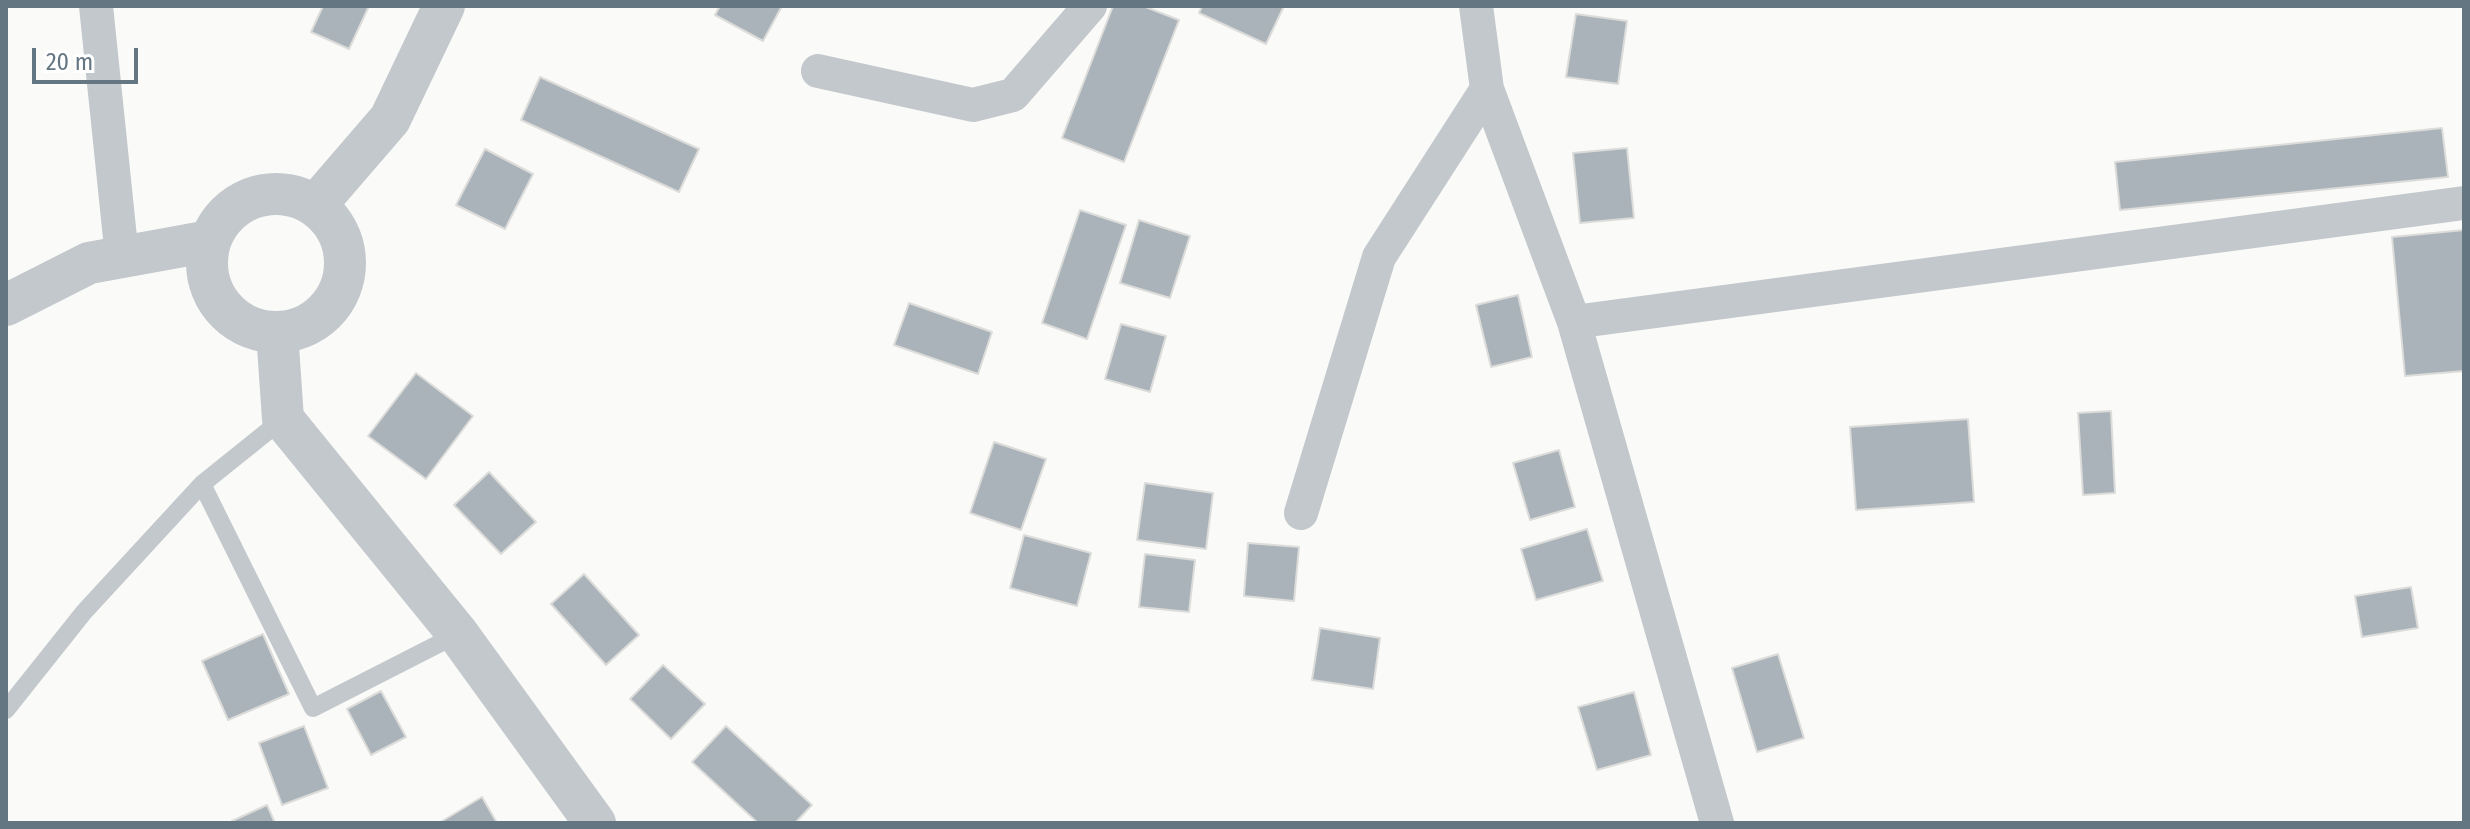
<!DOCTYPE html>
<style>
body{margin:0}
#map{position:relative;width:2470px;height:829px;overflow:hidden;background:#fafaf8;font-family:"Fira Sans Condensed",sans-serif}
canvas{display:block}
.frame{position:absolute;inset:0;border:8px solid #657683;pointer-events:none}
.scale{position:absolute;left:32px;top:48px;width:106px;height:36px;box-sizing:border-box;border:4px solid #657683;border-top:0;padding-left:10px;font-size:24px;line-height:28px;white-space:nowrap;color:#657683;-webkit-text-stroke:6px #fff;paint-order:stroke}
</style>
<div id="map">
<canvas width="2470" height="829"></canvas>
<div class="frame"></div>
<div class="scale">20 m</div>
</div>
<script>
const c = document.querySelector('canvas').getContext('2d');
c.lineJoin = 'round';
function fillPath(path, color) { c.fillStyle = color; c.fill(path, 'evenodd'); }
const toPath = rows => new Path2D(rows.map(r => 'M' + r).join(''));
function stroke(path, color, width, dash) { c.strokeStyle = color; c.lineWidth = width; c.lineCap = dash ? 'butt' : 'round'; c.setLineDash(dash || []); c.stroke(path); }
const building = toPath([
 [323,6,369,6,349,49,311,32,323,6],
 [720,6,782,6,763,41,715,15,720,6],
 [1113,6,1143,6,1179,20,1124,162,1062,138,1113,6],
 [1202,6,1284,6,1266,44,1199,13,1202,6],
 [1576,14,1627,21,1618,84,1566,77,1576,14],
 [540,77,699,149,679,192,521,120,540,77],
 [2442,128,2448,177,2120,210,2115,162,2442,128],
 [1627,148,1634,218,1580,223,1573,153,1627,148],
 [485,149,533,174,505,229,456,205,485,149],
 [1080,210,1126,225,1087,339,1042,323,1080,210],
 [1139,220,1190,236,1170,298,1120,283,1139,220],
 [2464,230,2464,371,2405,376,2392,237,2464,230],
 [1518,295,1532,357,1491,367,1476,305,1518,295],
 [909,303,992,332,978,374,894,345,909,303],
 [1121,324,1166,336,1150,392,1105,379,1121,324],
 [416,373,473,416,426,479,368,436,416,373],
 [2111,411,2115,493,2083,495,2078,413,2111,411],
 [1968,419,1974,502,1856,510,1850,427,1968,419],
 [994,442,1046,459,1021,530,970,513,994,442],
 [1559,450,1575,507,1530,520,1513,463,1559,450],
 [489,472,536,522,501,554,454,505,489,472],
 [1145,483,1213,493,1206,549,1137,540,1145,483],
 [1587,529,1603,581,1536,600,1521,549,1587,529],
 [1024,535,1091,553,1077,606,1010,588,1024,535],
 [1248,543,1299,547,1294,601,1244,596,1248,543],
 [1145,554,1195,560,1189,612,1139,607,1145,554],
 [584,574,639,635,606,665,551,604,584,574],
 [2411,587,2418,628,2362,637,2355,596,2411,587],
 [1320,628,1380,638,1373,689,1312,680,1320,628],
 [263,634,289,694,228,720,202,661,263,634],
 [1778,654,1804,738,1757,752,1732,668,1778,654],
 [663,665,705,704,671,739,630,699,663,665],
 [381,691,406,737,371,755,347,709,381,691],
 [1634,692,1651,755,1597,770,1578,707,1634,692],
 [304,726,328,788,282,805,259,743,304,726],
 [726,726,812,805,795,823,758,823,692,762,726,726],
 [482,797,497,823,439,823,482,797],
 [267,805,275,823,233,823,232,821,267,805]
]);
fillPath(building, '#aab3b9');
stroke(building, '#dcdcda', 2);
stroke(toPath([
 [202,484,313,708,458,634],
 [6,710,84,612,202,484,283,419]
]), '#c3c8cc', 18);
stroke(toPath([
 [96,6,122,257],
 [1476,6,1487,89,1574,322,1717,823],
 [818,71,973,105,1013,95,1090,6],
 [1574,322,2464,203],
 [1301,513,1379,257,1487,89]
]), '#c3c8cc', 34);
stroke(toPath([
 '207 263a69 69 0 1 1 138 0a69 69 0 1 1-138 0Z',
 [315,206,390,119,444,6],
 [6,305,89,263,210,241],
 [277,332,283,419,458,634,595,823]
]), '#c3c8cc', 42);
</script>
